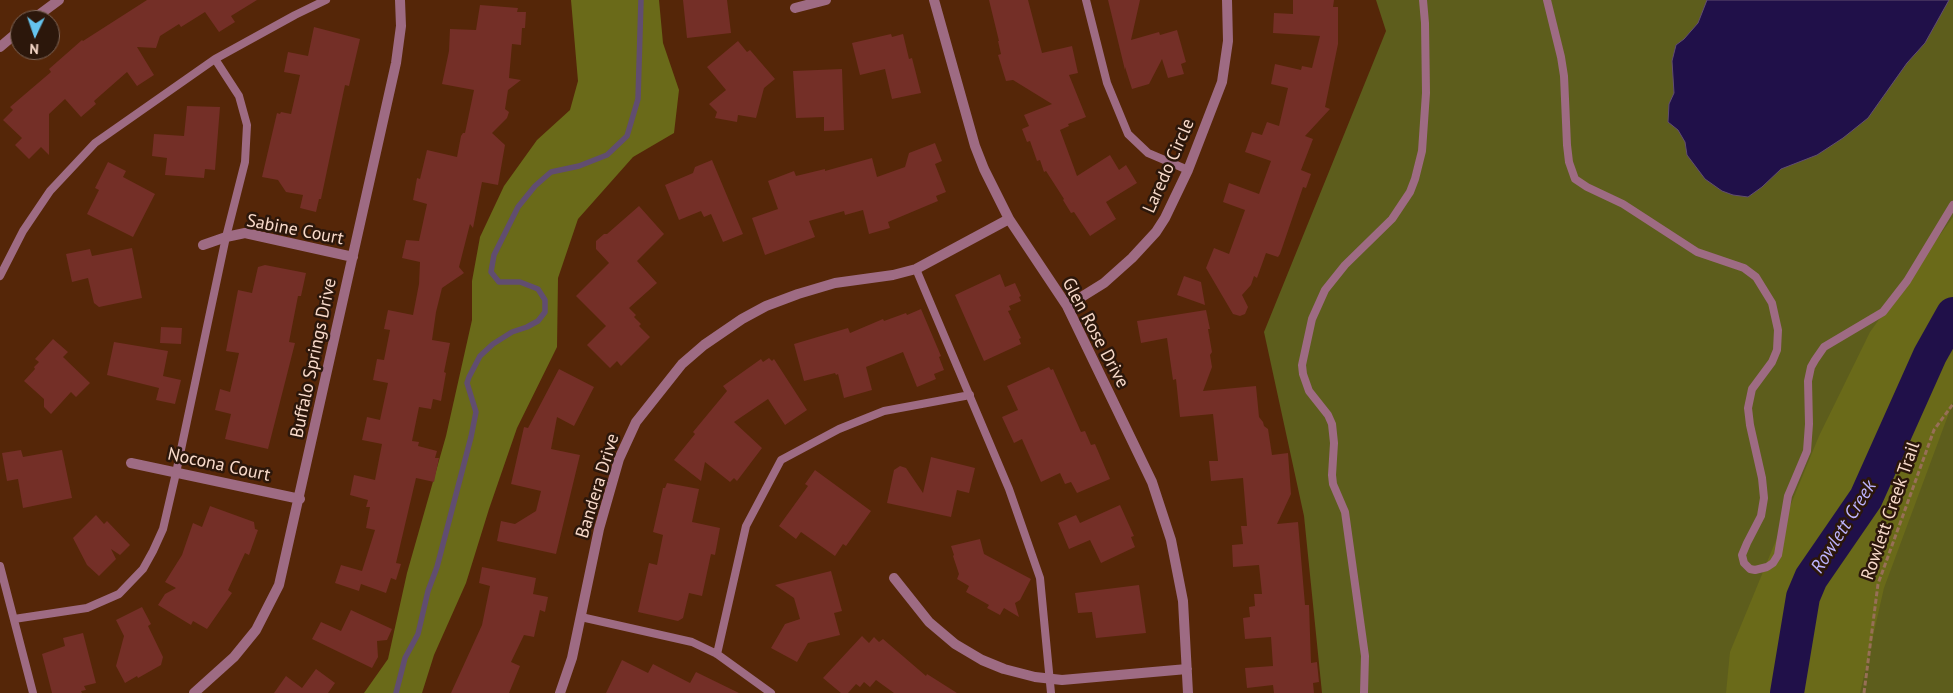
<!DOCTYPE html>
<style>
body{margin:0}
#map{position:relative;width:1953px;height:693px;overflow:hidden;background:#552608;font-family:"PT Sans",sans-serif}
canvas{display:block}
.north{position:absolute;left:10px;top:10px;width:50px;height:50px;box-sizing:border-box;background:#2c170b;border:1px solid #7e6557;border-radius:50%;rotate:183deg;font-size:14px;font-weight:700;line-height:20px;text-align:center;color:#f8daca}
.north::after{content:'';display:block;margin:auto;width:18px;height:22px;background:#65c4ef;clip-path:polygon(50% 0,100% 100%,50% 72%,0 100%)}
</style>
<div id="map">
<canvas width="1953" height="693"></canvas>
<div class="north">N</div>
</div>
<script>
const c = document.querySelector('canvas').getContext('2d');
c.lineJoin = 'round';
function fillPath(path, color) { c.fillStyle = color; c.fill(path, 'evenodd'); }
const toPath = rows => new Path2D(rows.map(r => 'M' + r).join(''));
function stroke(path, color, width, dash) { c.strokeStyle = color; c.lineWidth = width; c.lineCap = dash ? 'butt' : 'round'; c.setLineDash(dash || []); c.stroke(path); }
function write(font, color, halo, rows, align = 'center') {
  c.font = font + ' "PT Sans",sans-serif'; c.lineWidth = 5; c.setLineDash([]); c.textBaseline = 'middle'; c.strokeStyle = halo; c.fillStyle = color; for (const [text, x, y, turn = 0] of rows) {
    c.save(); c.translate(x, y); c.rotate((+turn || 0) * Math.PI / 180); c.textAlign = isNaN(turn) ? turn : align; if (halo) c.strokeText(text, 0, 0); c.fillText(text, 0, 0); c.restore();
  }
}
fillPath(toPath([
 [1376,0,1953,0,1953,693,1322,693,1304,516,1264,332,1386,31]
]), '#5d5d1c');
fillPath(toPath([
 [571,0,659,0,663,43,679,90,674,133,633,157,578,219,558,278,557,347,517,428,489,509,466,583,434,655,422,693,364,693,388,659,407,573,446,436,472,320,472,281,480,237,504,186,537,140,570,110,578,81],
 [1953,217,1953,402,1884,588,1860,693,1726,693,1730,652,1819,436,1870,332]
]), '#6a6a19');
const water = toPath([
 [1707,0,1949,0,1925,43,1907,63,1868,118,1843,138,1817,155,1781,169,1762,187,1748,197,1733,195,1722,191,1705,179,1687,155,1685,142,1678,130,1668,122,1669,104,1674,93,1672,61,1676,45,1684,39,1698,23,1707,0]
]);
fillPath(water, '#201049');
stroke(water, '#614d70', 1);
stroke(toPath([
 [396,693,405,658,418,634,428,591,437,567,471,437,476,412,467,383,469,377,480,356,493,344,512,332,527,327,538,321,545,312,545,300,538,289,520,282,499,282,491,272,494,255,518,207,535,186,551,172,579,166,607,155,627,136,638,99,641,0]
]), '#614d70', 5.5);
stroke(toPath([
 [1787,693,1803,597,1811,578,1866,498,1930,355,1953,314]
]), '#201049', 34);
fillPath(toPath([
 [147,0,257,0,231,16,235,22,219,32,205,12,181,27,179,24,160,36,156,48,137,47,154,75,137,86,127,72,94,101,96,104,81,117,65,99,49,114,49,155,41,147,29,159,15,145,22,138,3,120,13,110,10,107,51,72,49,69,82,40,83,41],
 [683,0,727,0,731,33,687,38],
 [989,0,1028,0,1042,53,1072,46,1078,73,1069,75,1086,117,1068,124,1069,126,1060,130,1077,176,1110,155,1119,170,1126,165,1137,183,1106,202,1116,219,1090,236,1074,212,1071,213,1063,200,1064,199,1046,171,1044,172,1040,160,1037,161,1030,141,1027,142,1022,129,1029,126,1024,115,1052,104,1013,80,1006,81,998,55,1001,54,998,41,999,41],
 [1108,0,1140,0,1131,40,1159,32,1160,35,1177,30,1186,62,1181,64,1184,74,1168,78,1162,59,1149,84,1132,89,1125,67,1125,70],
 [1293,0,1334,0,1333,7,1338,7,1338,44,1325,107,1330,109,1305,136,1313,139,1301,170,1311,174,1306,188,1303,187,1280,254,1278,257,1266,253,1257,278,1254,276,1251,285,1242,295,1248,307,1245,314,1240,316,1233,314,1206,268,1214,248,1229,254,1245,210,1223,202,1229,183,1259,194,1271,161,1245,152,1252,132,1262,135,1267,122,1279,126,1288,88,1271,84,1275,64,1301,70,1302,66,1312,68,1320,36,1273,33,1274,13,1293,14],
 [480,5,518,8,517,12,526,12,525,28,522,28,521,45,512,44,509,78,521,80,508,90,505,109,509,112,507,118,492,133,505,145,498,185,482,182,473,228,470,224,459,267,464,273,442,288,436,312,432,340,450,343,444,372,446,373,441,401,433,399,431,409,419,407,412,441,419,442,418,446,437,451,435,458,439,458,434,482,416,478,396,563,401,564,396,580,391,578,386,593,361,584,359,591,335,583,341,565,362,571,375,530,366,528,370,507,366,507,368,500,350,495,354,475,375,480,382,444,362,440,367,417,380,420,388,383,373,380,377,359,384,360,390,330,384,329,388,310,413,315,419,284,420,262,402,258,406,240,419,241,427,204,413,200,417,178,420,179,427,150,457,157,461,136,463,133,465,133,474,90,442,84,449,51,450,29,476,30],
 [314,27,360,39,349,86,345,85,321,199,319,199,316,212,300,208,303,195,286,192,278,180,262,177,277,113,280,114,281,112,291,114,300,75,284,72,288,52,308,56],
 [891,34,892,37,903,34,909,59,912,58,921,93,892,99,885,69,860,75,852,43],
 [738,41,747,52,750,50,775,79,764,88,756,118,738,115,737,122,715,118,717,112,709,104,726,90,707,67],
 [842,69,844,130,824,131,824,117,796,118,793,71],
 [187,106,220,107,215,170,205,169,204,178,165,175,167,158,152,156,154,134,184,136],
 [935,143,942,161,935,164,946,192,936,196,938,201,888,222,890,228,869,234,863,210,845,215,844,211,809,221,815,237,765,255,752,218,778,209,768,181,794,171,796,176,825,169,825,171,872,158,877,177,905,167,909,153],
 [712,160,743,234,723,242,711,214,704,217,701,211,679,220,665,185,693,173,695,167],
 [108,162,126,171,123,177,155,194,133,237,87,214,99,190,95,188],
 [639,206,664,234,637,261,657,283,629,308,636,315,634,317,641,324,639,326,650,337,621,366,617,361,610,368,587,345,606,326,576,296,609,263,596,249,596,241,604,234,607,234],
 [132,248,142,298,99,307,94,303,88,278,72,282,66,254,90,249,92,256],
 [265,265,306,273,301,296,298,296,289,342,295,343,268,449,225,439,231,414,215,410,220,389,230,392,239,353,226,351,238,290,252,293,258,267],
 [1000,274,1005,287,1015,283,1021,296,1019,297,1021,301,1009,306,1011,310,1008,311,1021,338,1019,339,1021,344,984,361,955,295],
 [1184,276,1201,282,1205,305,1177,295],
 [921,309,941,356,939,357,944,370,934,374,936,379,917,387,903,352,866,367,872,390,844,398,838,374,836,375,835,373,804,381,794,344,848,328,850,333,883,319,884,321,906,313,907,315],
 [1206,310,1210,329,1208,329,1212,352,1210,355,1212,367,1203,391,1256,386,1259,417,1263,422,1264,426,1268,429,1272,455,1288,453,1291,494,1277,524,1298,522,1305,605,1309,605,1311,663,1317,662,1319,682,1313,683,1314,693,1274,693,1273,685,1247,688,1245,668,1273,666,1271,637,1245,639,1243,618,1250,617,1249,607,1255,606,1254,594,1262,594,1259,565,1233,567,1232,545,1243,544,1241,526,1247,526,1243,478,1211,481,1209,461,1218,461,1213,414,1180,417,1176,379,1173,380,1167,338,1141,343,1137,321],
 [161,327,182,328,181,344,160,343],
 [53,339,68,352,63,357,90,383,76,397,71,392,51,414,44,407,44,399,24,381,35,369,34,367,39,362,35,359],
 [114,342,168,351,163,376,181,380,175,404,156,400,159,388,107,375],
 [769,358,772,361,774,359,807,410,785,425,768,399,734,422,762,448,737,481,734,478,730,482,705,462,701,481,674,460,695,434,693,432,727,391,723,386,761,359,763,362],
 [1049,367,1051,370,1053,369,1081,432,1085,431,1091,445,1095,444,1110,479,1077,493,1071,482,1065,484,1060,473,1041,482,1022,439,1014,443,1002,417,1018,410,1007,386],
 [559,369,594,387,574,426,557,417,551,449,580,455,556,554,497,541,501,521,515,524,536,511,541,491,511,484,524,427,528,428],
 [21,450,23,457,62,450,72,498,23,508,18,479,7,481,2,453],
 [931,457,975,468,969,493,957,490,951,517,887,503,894,470,900,466,906,468,923,493],
 [815,470,871,511,846,546,843,544,835,556,801,532,796,539,779,526,808,486,805,484],
 [667,483,699,489,692,522,720,528,715,555,711,554,702,596,689,593,683,618,678,621,638,612,649,563,657,565,663,535,653,532,663,488,665,488],
 [1120,505,1134,536,1131,537,1135,547,1101,563,1090,540,1069,549,1058,523,1076,515,1080,523],
 [210,506,254,522,255,529,258,530,249,555,245,553,228,590,232,593,207,629,193,621,191,625,158,605,165,594,176,588,165,582,182,555,193,523,202,527],
 [96,515,104,524,107,521,130,545,120,555,111,549,116,559,99,576,87,565,73,538],
 [980,539,984,554,1031,579,1020,600,1015,603,1019,617,1004,608,1000,615,987,608,989,605,966,592,969,586,957,579,959,574,953,556,954,555,951,546],
 [482,567,536,578,533,594,548,597,545,612,540,610,534,637,524,635,511,662,520,666,509,693,451,693,482,625,490,586,479,583],
 [831,571,842,611,834,613,840,635,808,643,797,662,771,648,785,624,800,619,794,598,775,585],
 [1139,585,1146,633,1096,638,1092,612,1078,613,1075,593],
 [142,607,151,624,148,626,163,657,161,665,138,678,137,676,125,683,116,666,124,636,116,620],
 [351,610,392,629,387,640,377,641,378,657,372,668,312,639,321,622,341,631],
 [83,633,96,683,84,686,86,690,81,691,82,693,52,693,42,654,65,646,63,638],
 [862,636,869,643,874,637,879,642,883,639,926,676,927,674,957,693,894,693,876,680,870,687,864,682,860,687,856,684,848,693,841,693,823,678],
 [622,660,648,673,653,664,690,683,696,672,739,693,606,693],
 [316,669,335,683,328,693,274,693,286,676,302,688]
]), '#742f27');
stroke(toPath([
 [1864,693,1878,584,1934,430,1953,404]
]), '#976f56', 3, [5, 2.5]);
stroke(toPath([
 [1086,0,1107,83,1128,134,1148,153,1188,170],
 [1547,0,1561,57,1564,76,1567,145,1569,162,1575,179,1587,187,1623,204,1697,252,1744,268,1756,277,1772,303,1778,330,1777,350,1772,362,1752,389,1748,408,1750,425,1762,478,1764,498,1761,516,1747,543,1742,555,1744,563,1750,569,1755,570,1767,567,1773,563,1778,555,1788,496,1807,451,1809,424,1808,381,1811,367,1815,360,1824,347,1883,312,1907,281,1953,205],
 [916,269,1009,489,1040,578,1051,693],
 [0,276,23,231,50,191,95,143,215,59,295,15,326,0],
 [0,566,33,693],
 [581,617,692,642,717,654,771,693],
 [14,619,87,608,119,594,143,569,153,551,163,529,176,473,226,237,245,162,247,125,239,96,215,59],
 [717,654,746,526,781,460,839,429,884,411,970,395],
 [1364,693,1365,656,1345,512,1333,484,1332,475,1334,443,1332,424,1328,415,1309,391,1303,374,1302,365,1312,319,1325,290,1345,265,1392,219,1410,192,1415,179,1422,151,1426,93,1425,23,1423,0]
]), '#9e6b83', 8);
stroke(toPath([
 [934,0,975,146,984,169,1009,219,1067,306,1152,482,1171,540,1183,601,1188,693],
 [795,8,826,0],
 [203,245,226,237,245,233,353,257],
 [1067,306,1104,283,1132,258,1156,232,1165,218,1188,170,1222,82,1228,41,1227,0],
 [131,463,300,499],
 [894,578,929,622,955,644,982,660,1004,669,1035,677,1062,680,1187,669],
 [194,693,234,657,256,630,279,585,396,63,401,26,400,0],
 [560,693,572,658,599,529,619,459,636,422,682,364,704,345,742,319,766,306,798,294,835,283,893,275,916,269,1009,219]
]), '#9e6b83', 10);
stroke(toPath([
 [32,20,59,0],
 [0,47,20,30]
]), '#9e6b83', 10);
write('18px', '#f8daca', '#2c170b', [
 ["Laredo Circle",1169,166,-66],
 ["Sabine Court",295,230,11],
 ["Glen Rose Drive",1095,333,62],
 ["Buffalo Springs Drive",314,358,-78],
 ["Nocona Court",219,465,12],
 ["Bandera Drive",598,486,-73],
 ["Rowlett Creek Trail",1891,511,-71]
]);
write('italic 19px', '#bdb4fe', '#2c170b', [
 ["Rowlett Creek",1844,527,-58]
]);
</script>
